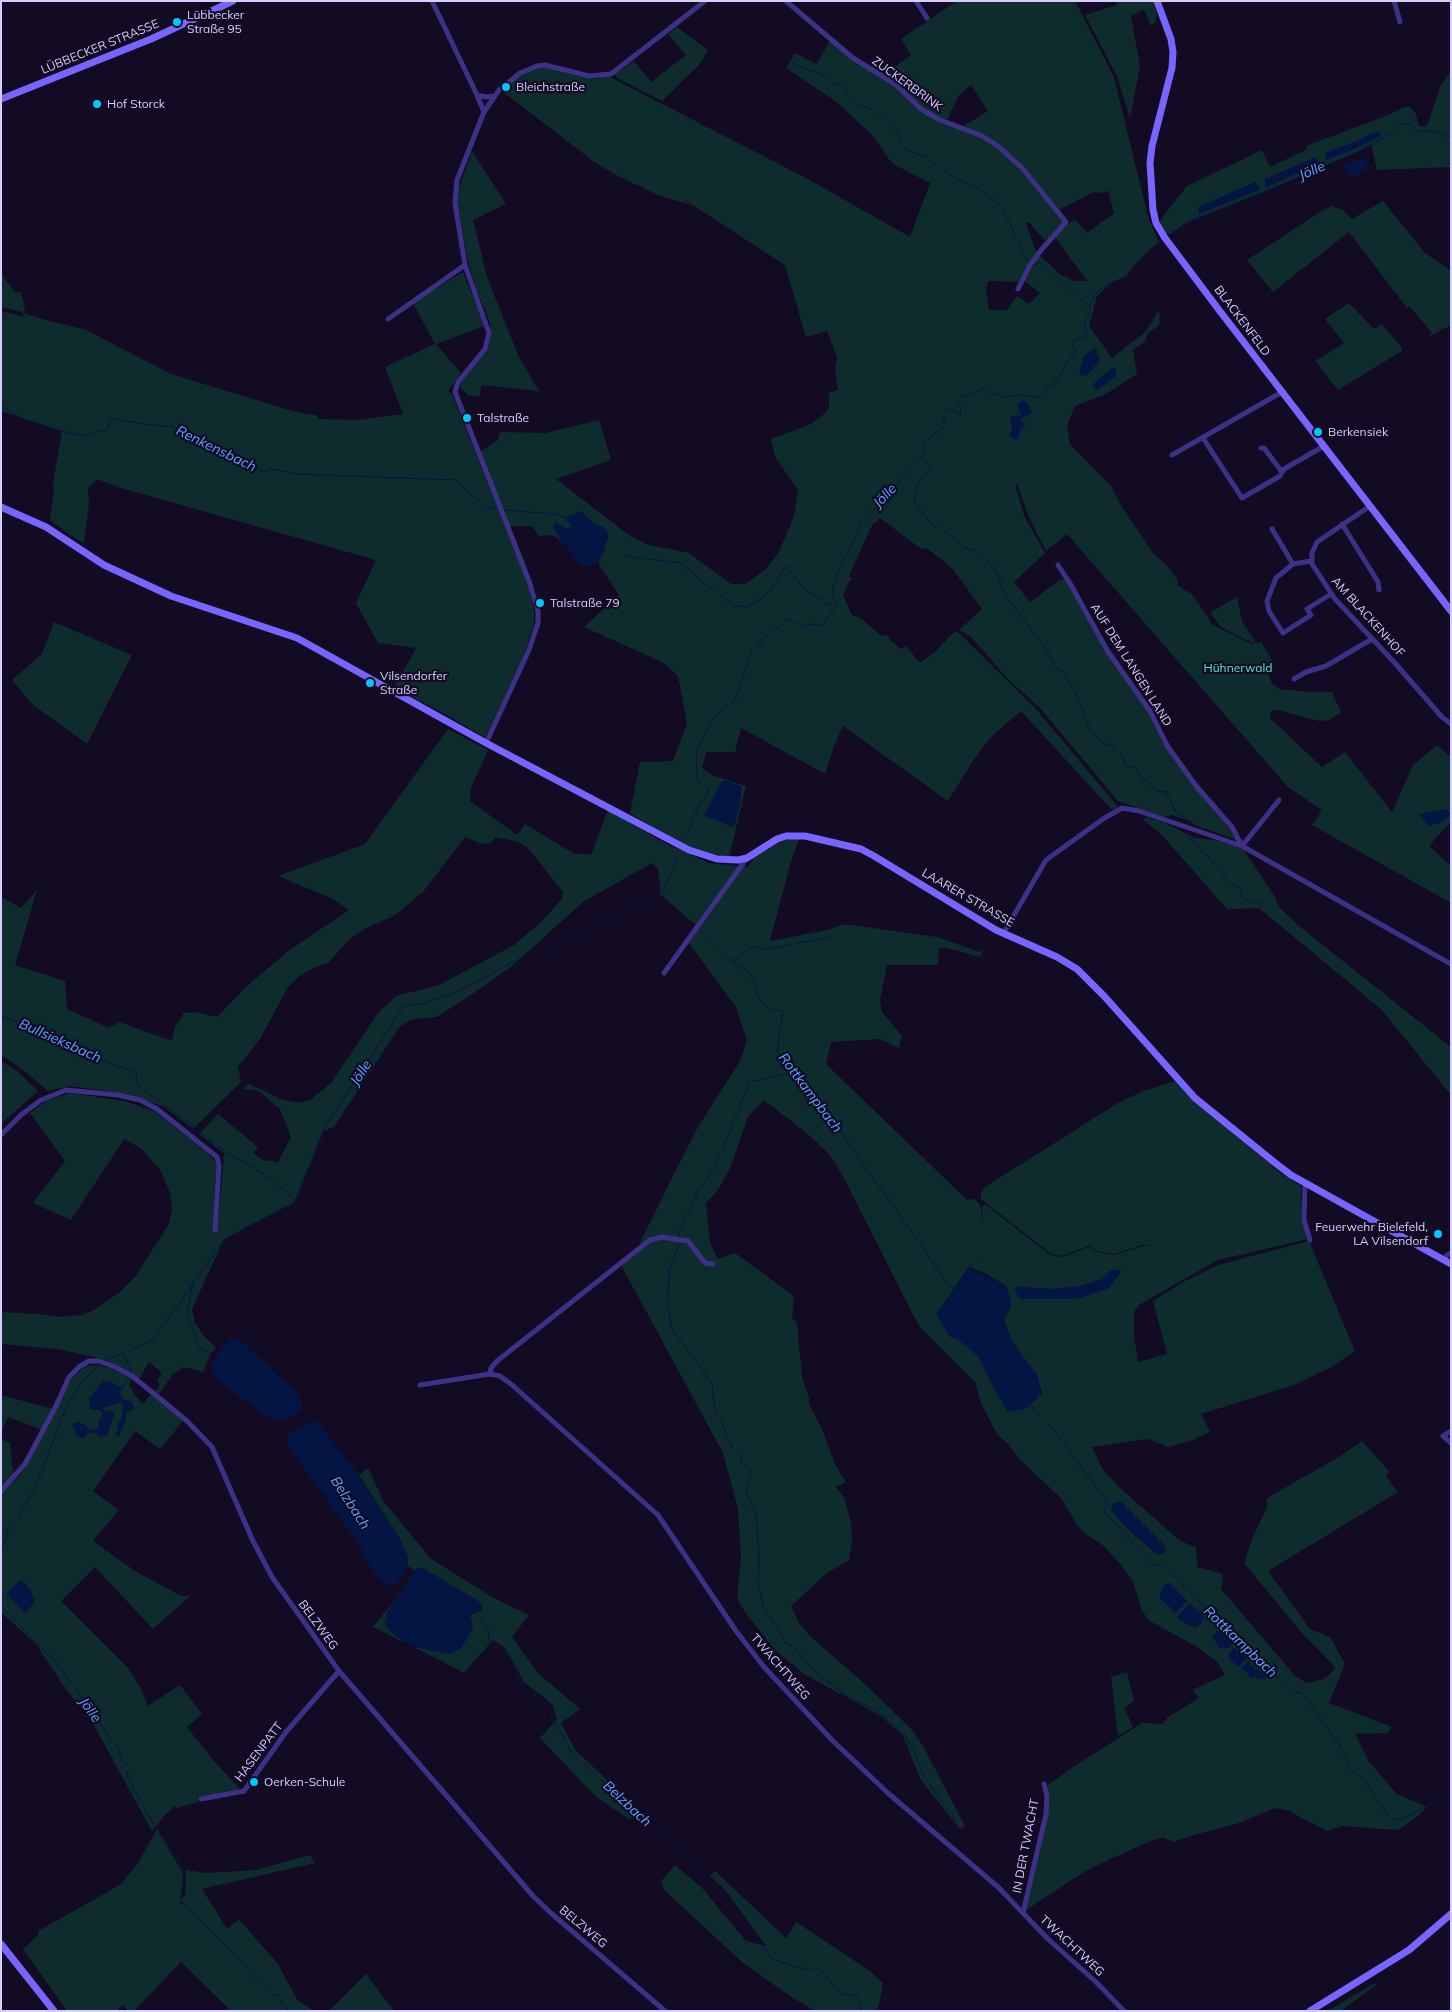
<!DOCTYPE html>
<meta charset="utf-8">
<style>
body{margin:0}
#map{position:relative;width:1452px;height:2012px;overflow:hidden;background:#120b23;font-family:Mulish,sans-serif}
canvas{display:block}
.frame{position:absolute;inset:0;border:2px solid #d8cdff;pointer-events:none}
</style>
<div id="map">
<canvas width="1452" height="2012"></canvas>
<div class="frame"></div>
</div>
<script>
const c = document.querySelector('canvas').getContext('2d');
c.lineJoin = 'round';
function fillPath(path, color) { c.fillStyle = color; c.fill(path, 'evenodd'); }
const toPath = rows => new Path2D(rows.map(r => 'M' + r).join(''));
function stroke(path, color, width, dash) { c.strokeStyle = color; c.lineWidth = width; c.lineCap = dash ? 'butt' : 'round'; c.setLineDash(dash || []); c.stroke(path); }
function write(font, color, halo, rows, align = 'center') {
  c.font = font + ' Mulish,sans-serif'; c.lineWidth = 4.5; c.setLineDash([]); c.textBaseline = 'middle'; c.strokeStyle = halo; c.fillStyle = color; for (const [text, x, y, turn = 0] of rows) {
    c.save(); c.translate(x, y); c.rotate((+turn || 0) * Math.PI / 180); c.textAlign = isNaN(turn) ? turn : align; if (halo) c.strokeText(text, 0, 0); c.fillText(text, 0, 0); c.restore();
  }
}
fillPath(toPath([
 [957,1,1075,1,1114,77,1148,217,1159,242,1135,264,1126,276,1112,282,1097,296,1089,326,1112,358,1145,332,1152,322,1157,312,1160,313,1159,325,1147,334,1146,341,1133,350,1137,374,1104,395,1075,406,1067,425,1070,444,1111,486,1120,504,1153,553,1168,567,1178,581,1177,585,1192,594,1213,625,1252,644,1256,642,1258,644,1261,642,1274,663,1266,668,1272,684,1280,689,1310,692,1332,692,1341,712,1330,720,1319,721,1278,710,1273,710,1270,713,1270,718,1322,767,1345,752,1392,812,1413,765,1437,745,1451,757,1451,821,1429,846,1451,866,1451,903,1312,825,1322,810,1288,787,1067,534,1046,551,1029,517,1017,484,1015,485,1025,518,1045,553,1014,582,1030,602,1061,579,1065,578,1102,645,1142,701,1167,748,1217,811,1237,840,1195,825,1190,821,1172,815,1164,817,1118,801,1040,708,1008,679,971,637,959,630,982,609,952,568,928,549,920,548,880,518,872,525,852,569,849,577,853,579,850,580,843,595,852,615,862,619,880,635,888,636,890,640,901,649,906,646,920,663,936,651,952,634,956,631,961,635,1037,710,1118,807,1112,810,1021,711,991,737,974,759,948,801,843,726,834,746,825,774,741,728,735,752,706,752,702,768,712,775,746,786,729,858,696,850,667,836,630,813,640,762,673,761,687,723,678,676,664,663,584,627,619,595,598,563,605,548,604,528,592,523,582,511,574,516,570,528,565,528,556,523,553,527,560,536,561,541,553,535,539,536,532,526,509,526,480,452,498,440,500,432,546,433,599,420,611,460,556,479,630,536,649,545,689,553,731,584,745,584,766,569,779,552,794,516,798,490,775,457,771,439,811,424,824,414,829,407,829,393,838,390,835,370,837,357,827,331,806,337,785,265,674,193,691,205,658,195,614,174,593,161,502,91,518,76,537,68,551,68,573,75,592,79,608,76,806,178,910,237,930,183,895,165,888,158,874,137,838,103,786,68,795,53,817,64,830,40,879,76,886,74,911,55,901,39],
 [971,85,988,111,962,127,947,120,959,95],
 [1108,191,1114,213,1087,233,1075,219,1068,224,1059,210,1094,192,1098,193],
 [1029,222,1045,241,1052,235,1055,237,1087,281,1074,281,1061,275,1039,255,1035,249,1026,224],
 [988,281,1026,282,1040,293,1029,304,1017,296,1007,310,989,310,986,291],
 [1116,1,1153,1,1157,15,1155,22,1151,26,1145,11,1142,10,1131,16,1140,66,1130,118,1117,76,1085,15,1117,5],
 [677,27,708,50,699,65,662,101,617,78,615,74,634,61,651,82,686,55,668,34],
 [1451,71,1451,167,1377,170,1371,144,1361,150,1263,192,1187,222,1168,235,1160,224,1161,219,1187,186,1262,150,1270,167,1308,149,1306,146,1391,114,1404,107,1409,107,1415,112,1419,126,1425,127,1428,123,1440,87],
 [472,151,506,204,473,220,487,277,518,355,539,391,481,385,480,396,469,396,460,387,463,379,488,349,491,337,490,323,476,288,468,261,458,207,458,191],
 [1383,201,1425,253,1451,271,1451,325,1428,337,1432,333,1410,307,1407,308,1349,232,1273,292,1247,260,1323,210,1333,206,1343,210,1352,219],
 [463,272,485,326,436,344,461,373,448,391,452,394,528,584,534,611,534,625,522,660,485,738,449,716,394,688,416,648,378,643,356,603,376,560,121,488,97,479,88,489,89,504,84,543,67,533,50,520,54,490,53,483,62,431,1,411,1,311,24,317,22,312,1,307,1,274,15,292,21,292,25,307,23,313,45,320,84,329,171,374,286,409,305,414,317,415,318,419,359,420,403,414,385,367,435,344,413,303],
 [1349,303,1374,329,1382,324,1402,348,1402,351,1338,390,1315,361,1344,343,1325,319],
 [1237,597,1242,621,1255,641,1252,643,1221,627,1212,615,1211,612],
 [54,622,132,655,87,744,32,704,12,680,42,654],
 [448,729,488,750,471,788,470,801,517,835,525,824,573,853,591,855,608,810,663,842,709,863,748,867,754,858,780,842,791,839,799,839,790,865,770,941,827,930,841,925,852,925,937,937,980,952,984,948,980,957,947,948,939,948,938,965,887,965,880,1000,882,1012,902,1036,899,1048,880,1039,831,1042,826,1064,967,1200,975,1199,981,1207,983,1233,982,1208,985,1204,1050,1255,1063,1257,1089,1247,1097,1252,1114,1255,1143,1246,1153,1246,1142,1245,1114,1254,1097,1251,1089,1246,1062,1256,1051,1254,981,1199,981,1193,985,1187,1118,1103,1141,1092,1175,1081,1188,1095,1279,1172,1301,1186,1302,1220,1308,1239,1218,1260,1139,1305,1134,1312,1134,1335,1138,1362,1167,1354,1153,1301,1183,1282,1218,1265,1309,1241,1355,1351,1332,1367,1294,1385,1201,1414,1210,1432,1193,1440,1168,1447,1148,1439,1092,1447,1103,1470,1119,1487,1179,1540,1196,1548,1197,1567,1223,1574,1221,1589,1296,1677,1307,1683,1324,1679,1336,1668,1302,1633,1244,1563,1252,1539,1267,1507,1267,1498,1339,1457,1362,1441,1389,1471,1386,1476,1398,1492,1268,1571,1310,1629,1330,1637,1345,1664,1329,1703,1392,1727,1387,1733,1355,1734,1369,1762,1397,1794,1427,1807,1419,1815,1398,1830,1342,1826,1327,1831,1287,1810,1275,1808,1239,1823,1194,1835,1173,1842,1163,1837,1148,1842,1087,1870,1026,1910,1048,1815,1047,1786,1070,1769,1142,1723,1163,1724,1168,1717,1199,1698,1192,1690,1225,1675,1218,1663,1199,1648,1148,1620,1141,1608,1133,1582,1121,1565,1104,1546,1085,1534,1077,1525,1062,1499,1020,1460,1008,1444,997,1434,981,1403,975,1382,920,1327,910,1309,845,1180,830,1155,809,1135,764,1100,748,1117,730,1168,718,1190,706,1203,710,1243,718,1259,735,1253,794,1296,792,1318,797,1323,802,1377,809,1398,809,1404,822,1429,835,1464,846,1482,836,1487,844,1497,851,1523,852,1542,849,1560,827,1573,791,1606,799,1623,810,1636,866,1685,912,1730,923,1746,965,1826,960,1829,921,1780,903,1736,881,1716,804,1674,775,1650,747,1615,737,1599,741,1557,738,1509,723,1453,621,1265,643,1246,640,1243,674,1174,698,1127,740,1061,747,1041,736,1007,689,943,717,904,720,893,696,925,659,894,661,891,658,869,652,863,583,902,512,966,477,991,437,1017,413,1019,400,1026,334,1127,324,1131,296,1200,292,1204,224,1239,192,1309,195,1323,204,1336,216,1348,211,1353,203,1372,184,1367,173,1374,159,1394,155,1391,160,1385,157,1381,162,1373,149,1362,139,1379,116,1365,98,1358,58,1349,1,1344,1,1312,37,1314,60,1317,82,1315,94,1310,120,1292,135,1277,169,1224,172,1209,170,1193,161,1171,142,1149,124,1139,71,1220,33,1203,65,1161,30,1113,46,1101,70,1093,124,1101,156,1112,205,1151,214,1160,216,1166,213,1232,218,1226,224,1153,199,1134,218,1114,258,1147,253,1153,263,1160,278,1162,291,1137,280,1109,259,1091,243,1089,249,1084,283,1100,299,1103,310,1100,331,1083,378,1013,396,996,439,985,514,945,541,922,562,899,563,892,528,848,519,842,496,837,489,844,479,843,465,837,423,892,394,916,366,928,350,939,328,963,313,968,298,977,288,987,260,1039,238,1067,241,1082,195,1127,192,1128,164,1107,127,1094,70,1086,48,1091,18,1066,1,1055,1,897,21,908,37,890,15,965,65,981,67,1009,109,1028,119,1022,172,1041,175,1027,184,1013,195,1012,217,1017,248,985,287,952,349,910,333,899,278,876,365,844],
 [979,1256,970,1267,990,1275,987,1275,1005,1285,1011,1306,1004,1320,1012,1342,1037,1375,1042,1393,1027,1408,1008,1411,995,1390,979,1357,957,1338,950,1337,937,1314,968,1268],
 [1100,1280,1077,1299,1021,1299,1051,1289,1077,1287],
 [1121,1502,1164,1545,1158,1555,1130,1531,1111,1510,1114,1503],
 [1146,817,1163,822,1195,838,1216,840,1243,849,1274,895,1279,907,1299,926,1451,1047,1451,1095,1381,1009,1259,908,1227,909,1159,832,1143,820],
 [1,1061,16,1070,38,1091,1,1124],
 [99,1365,112,1369,132,1379,129,1384,134,1394,143,1404,151,1394,183,1421,160,1449,135,1431,93,1491,119,1510,93,1541,135,1571,181,1596,190,1596,153,1629,95,1567,61,1601,128,1668,140,1687,148,1706,180,1685,202,1714,187,1727,213,1760,240,1789,198,1797,198,1802,177,1808,175,1806,164,1816,152,1831,91,1720,65,1688,36,1644,1,1612,1,1494,21,1474,28,1464,72,1377,87,1366],
 [103,1381,120,1394,122,1399,132,1402,131,1410,126,1413,125,1422,117,1426,122,1418,123,1405,121,1402,102,1408,107,1412,96,1432,88,1433,83,1438,77,1436,74,1430,82,1423,90,1430,98,1429,99,1421,104,1414,101,1410,92,1410,89,1408,89,1399],
 [1,1395,53,1409,42,1430,8,1417,1,1433],
 [1,1438,10,1443,13,1475,1,1488],
 [368,1468,384,1502,431,1559,492,1597,529,1615,512,1637,537,1672,580,1709,561,1723,576,1751,640,1810,635,1818,629,1819,596,1797,540,1738,557,1719,552,1704,524,1682,505,1648,493,1640,464,1673,414,1647,451,1654,461,1648,472,1624,470,1615,482,1610,481,1604,472,1597,417,1568,415,1571,408,1566,407,1555,399,1537,359,1475],
 [392,1603,386,1616,386,1627,405,1643,373,1627],
 [1127,1672,1134,1701,1124,1708,1133,1727,1118,1736,1111,1677],
 [157,1829,183,1873,181,1898,185,1896,186,1870,206,1873,256,1870,310,1855,315,1863,202,1889,227,1929,239,1919,278,1964,298,2001,314,2011,231,2011,181,1962,134,2011,128,2011,123,2005,116,2011,67,2011,23,1949,38,1935,38,1931,120,1885,137,1865],
 [675,1865,703,1889,746,1941,766,1946,726,1891,710,1876,715,1871,786,1938,796,1922,871,1972,883,1983,879,2005,876,2011,815,2011,790,1996,742,1962,664,1890,661,1881],
 [367,1973,369,1978,394,2011,329,2011],
 [1375,1983,1376,1985,1341,2011,1327,2011]
]), '#0e2c2e');
fillPath(toPath([
 [1379,132,1381,136,1350,151,1326,160,1325,155,1327,152,1362,139,1370,134],
 [1315,157,1319,163,1265,188,1265,179],
 [1366,157,1368,170,1348,178,1343,166],
 [1255,182,1260,188,1259,190,1199,214,1198,207],
 [1096,348,1097,355,1101,359,1087,375,1081,376,1079,371,1084,356,1093,349],
 [1113,367,1117,370,1116,376,1097,391,1093,386,1094,383],
 [1022,400,1027,403,1032,412,1022,419,1021,423,1024,423,1025,427,1020,431,1019,437,1015,440,1009,435,1012,430,1010,418,1013,415,1021,416,1017,405],
 [582,511,592,523,604,528,608,532,608,538,598,563,590,566,584,566,577,560,561,541,553,527,556,522,565,528,570,528,571,524,567,521,566,517],
 [724,780,741,786,741,800,734,827,704,816,722,781],
 [1447,809,1450,814,1447,818,1442,822,1429,826,1419,814],
 [968,1268,1005,1285,1009,1293,1011,1306,1004,1320,1012,1342,1037,1375,1042,1393,1027,1408,1008,1412,995,1390,979,1357,957,1338,950,1337,937,1315],
 [1111,1270,1122,1270,1109,1288,1077,1299,1021,1299,1015,1292,1017,1286,1051,1289,1077,1287,1100,1280],
 [239,1339,295,1390,303,1404,300,1411,287,1419,281,1421,275,1420,262,1414,219,1381,211,1369,213,1364,220,1351,230,1340],
 [103,1381,109,1381,122,1388,120,1394,122,1399,132,1402,134,1408,126,1413,125,1422,119,1436,117,1436,116,1434,118,1430,117,1426,122,1418,123,1405,121,1402,102,1408,106,1412,113,1411,115,1413,107,1435,99,1437,96,1432,92,1432,88,1433,83,1438,77,1436,72,1426,74,1423,79,1422,90,1430,98,1429,101,1416,104,1413,101,1410,92,1410,89,1408,89,1399],
 [315,1420,351,1464,399,1537,407,1555,408,1566,396,1584,387,1586,379,1579,364,1557,361,1547,287,1444,286,1437,290,1432],
 [1121,1502,1164,1545,1166,1552,1158,1555,1123,1524,1111,1510,1114,1503],
 [421,1567,472,1597,481,1604,483,1607,470,1615,473,1629,461,1648,451,1654,414,1647,405,1643,386,1627,384,1622,392,1603,415,1571],
 [21,1579,31,1590,35,1602,25,1613,6,1594],
 [1166,1583,1170,1583,1187,1601,1176,1613,1160,1598,1159,1594],
 [1190,1603,1204,1616,1202,1623,1195,1628,1178,1619,1178,1615],
 [1218,1630,1231,1641,1232,1645,1228,1648,1220,1649,1212,1637],
 [1234,1647,1247,1658,1238,1667,1228,1657],
 [1248,1661,1253,1667,1268,1677,1267,1679,1257,1679,1256,1676,1250,1679,1247,1673,1241,1668]
]), '#041543');
stroke(toPath([
 [792,63,808,70,820,73,830,81,841,85,855,101,862,106,874,110,888,123,896,131,905,149,925,157,958,180,977,187,989,198,996,201,1003,209,1028,263],
 [1169,235,1188,223,1249,199,1361,151,1393,132,1399,125,1410,123,1417,132,1433,130,1451,138],
 [1032,266,1040,262,1090,307],
 [1,406,25,420,42,427,83,436,107,430,111,418,142,424,173,427,198,443,263,472,270,469,297,474,455,480,487,508,494,509],
 [923,459,931,470,928,474,925,474,920,480,916,489,914,501,927,519,937,528],
 [504,510,555,514,567,518],
 [940,531,947,533,963,547,978,551,997,572,1003,590,1009,600,1045,647,1058,670,1062,671,1076,693,1090,729,1103,744,1110,744,1116,752,1123,756,1125,766,1135,767,1142,780,1147,779,1156,791,1166,792,1178,816,1184,816,1184,819],
 [621,553,632,557,681,563,704,583,735,606,747,607,759,600,770,591,786,566,805,590,829,605,835,600],
 [687,835,698,807,709,791,708,788,699,783,697,777,696,752,715,716,735,700,752,650,760,645,760,641,789,619,800,626,814,624,822,626,836,607,837,603,832,595,834,584,844,557,849,552,862,520,884,500,914,464,922,458,924,455,924,442,945,426,943,414,948,409,960,415,961,407,957,401,958,399,984,388,990,394,997,394,1002,397,1023,395,1037,398,1046,391,1048,386,1054,384,1058,376,1064,373,1063,369,1076,351,1076,349,1072,344,1073,341,1085,338,1087,331,1084,324,1090,311,1090,304,1096,293,1107,285,1127,276,1148,251,1161,241],
 [1189,837,1196,846,1199,846,1200,851,1207,855,1228,881,1241,890,1241,894,1243,898,1253,904,1259,901,1262,907],
 [660,893,694,925],
 [701,931,737,966,747,970,754,982,760,1001,769,1009,783,1011,777,1052,797,1072,919,1242],
 [733,961,752,947,768,949,831,937],
 [1,1016,45,1031,64,1044,119,1067],
 [120,1067,136,1072,137,1085,193,1126],
 [201,1133,225,1151,270,1178,294,1199],
 [680,1238,679,1234,680,1229,692,1206,698,1191,707,1180,721,1153,748,1086,748,1082,797,1072],
 [680,1242,669,1270,668,1305,672,1329,701,1367,712,1385,714,1405,732,1447,741,1453,741,1462,749,1467,751,1474,746,1490,756,1515,759,1553,758,1583,763,1605,782,1636,783,1641,795,1648,810,1667,846,1696,878,1711,905,1736,914,1751,924,1777,955,1819],
 [920,1244,945,1281,955,1289],
 [193,1282,187,1314,200,1348,211,1353],
 [124,1354,132,1374],
 [105,1361,153,1340,225,1239,292,1203,295,1200,324,1129,401,1010,406,1006,425,1003,452,994,521,958,649,902,663,892,677,858],
 [122,1388,129,1378],
 [1031,1405,1040,1416],
 [1046,1422,1059,1436,1108,1504,1104,1511,1153,1565,1163,1565,1274,1676,1280,1678,1294,1691,1303,1694,1339,1744,1352,1771,1366,1782,1390,1818,1399,1820,1451,1794],
 [1,1547,6,1539,7,1530,18,1520,22,1509,35,1489,67,1404,82,1381,99,1365],
 [1,1606,59,1666,119,1750,121,1759,129,1766,127,1774,128,1779,155,1827],
 [475,1613,488,1629,489,1642,502,1651,521,1684,549,1706,553,1721,557,1725,572,1753,722,1893,772,1959,805,1970,808,1967,822,1971,840,1994,856,1996,862,2011],
 [158,1829,161,1833],
 [162,1835,185,1871,180,1900,181,1903,185,1904,273,1995,279,1995,283,2005,289,2011]
]), '#041543', 1);
stroke(toPath([
 [432,1,477,95,484,112],
 [786,1,853,58,895,84,921,109,938,119,982,136,998,146,1023,169,1066,222,1042,249,1030,265,1018,289],
 [916,1,927,18],
 [1394,1,1400,22],
 [477,95,486,97,494,96],
 [388,319,465,265],
 [1203,438,1242,498,1280,476,1284,469,1324,446],
 [1261,448,1264,448,1282,472],
 [1172,455,1282,392],
 [1370,506,1317,542,1312,553,1312,564,1335,599,1394,662,1442,717,1451,724],
 [1342,524,1378,582,1379,590],
 [1272,529,1293,564],
 [1311,561,1293,564,1276,578,1267,601,1269,611,1283,633,1311,615,1307,609,1331,594],
 [1058,565,1071,585,1107,650,1150,711,1168,747,1197,787,1232,827,1242,846],
 [1294,679,1306,672,1326,666,1372,639],
 [486,743,529,650,538,623,538,611,529,581,455,392,458,382,485,349,489,333,465,265,455,203,457,180,484,112,499,90,520,73,537,66,545,65,589,76,611,74,705,1],
 [1242,846,1279,800],
 [1003,934,1046,860,1103,819,1122,808,1139,811,1242,846,1451,964],
 [664,973,747,858],
 [1,1135,21,1115,41,1100,66,1090,118,1095,140,1100,157,1109,217,1157,219,1166,215,1230],
 [1305,1183,1304,1220,1310,1240],
 [1443,1260,1447,1255,1451,1253],
 [490,1374,491,1368,497,1361,650,1240,662,1237,688,1241,705,1263,713,1264],
 [420,1385,490,1374,500,1376,511,1384,658,1515,736,1631,764,1667,833,1741,889,1794,998,1887,1048,1939,1096,1982,1124,2011],
 [1451,1431,1443,1436,1451,1443],
 [1,1491,25,1464,56,1406,69,1377,79,1367,89,1361,99,1361,115,1367,132,1376,158,1397,187,1421,212,1447,252,1539,272,1577,339,1671,533,1896,552,1914,665,2011],
 [201,1799,244,1791,286,1732,339,1671],
 [1023,1913,1046,1814,1047,1796,1044,1784]
]), '#3d3187', 5);
stroke(toPath([
 [1157,1,1171,39,1173,52,1172,68,1152,146,1150,163,1153,210,1156,223,1165,238,1219,310,1451,611],
 [1,99,151,39,233,1],
 [1,507,46,527,104,565,171,596,297,638,486,743,689,850,717,859,738,860,747,858,777,839,786,836,805,836,861,849,874,856,996,930,1057,957,1077,969,1105,997,1195,1098,1274,1162,1291,1175,1451,1264],
 [1,1944,54,2011],
 [1310,2011,1409,1950,1451,1914]
]), '#7864ff', 7);
for (const [x, y, r, color] of [
 [177,22,5,"#00c7f8"],
 [506,87,5,"#00c7f8"],
 [97,104,5,"#00c7f8"],
 [467,418,5,"#00c7f8"],
 [1318,432,5,"#00c7f8"],
 [540,603,5,"#00c7f8"],
 [370,683,5,"#00c7f8"],
 [1438,1234,5,"#00c7f8"],
 [254,1782,5,"#00c7f8"]
]) { const dot = new Path2D(); dot.arc(x, y, r, 0, 2 * Math.PI); c.fillStyle = color; c.fill(dot); stroke(dot, '#120b23', 2); }
write('12px', '#d8cdff', '#120b23', [
 ["Lübbecker",187,15],
 ["Straße 95",187,29],
 ["Bleichstraße",516,87],
 ["Hof Storck",107,104],
 ["Talstraße",477,418],
 ["Berkensiek",1328,432],
 ["Talstraße 79",550,603],
 ["Vilsendorfer",380,676],
 ["Straße",380,690],
 ["Feuerwehr Bielefeld,",1428,1227,"right"],
 ["LA Vilsendorf",1428,1241,"right"],
 ["Oerken-Schule",264,1782]
], 'left');
write('12px', '#d8cdff', '#120b23', [
 ["LÜBBECKER STRASSE",100,47,-22],
 ["ZUCKERBRINK",907,84,36],
 ["BLACKENFELD",1242,321,53],
 ["AM BLACKENHOF",1368,617,48],
 ["AUF DEM LANGEN LAND",1131,665,58],
 ["LAARER STRASSE",968,898,30],
 ["BELZWEG",318,1625,54],
 ["TWACHTWEG",780,1667,49],
 ["HASENPATT",259,1752,-53],
 ["IN DER TWACHT",1026,1846,-79],
 ["BELZWEG",583,1927,40],
 ["TWACHTWEG",1072,1946,43]
]);
write('12px', '#4decd3', '#120b23', [
 ["Hühnerwald",1238,668]
]);
write('italic 14px', '#5ba3ff', '#120b23', [
 ["Jölle",1312,171,-23],
 ["Renkensbach",216,449,26],
 ["Jölle",885,496,-46],
 ["Bullsieksbach",60,1041,24],
 ["Jölle",361,1073,-57],
 ["Rottkampbach",810,1093,53],
 ["Belzbach",350,1503,57],
 ["Rottkampbach",1240,1642,44],
 ["Jölle",90,1710,55],
 ["Belzbach",627,1804,43]
]);
</script>
